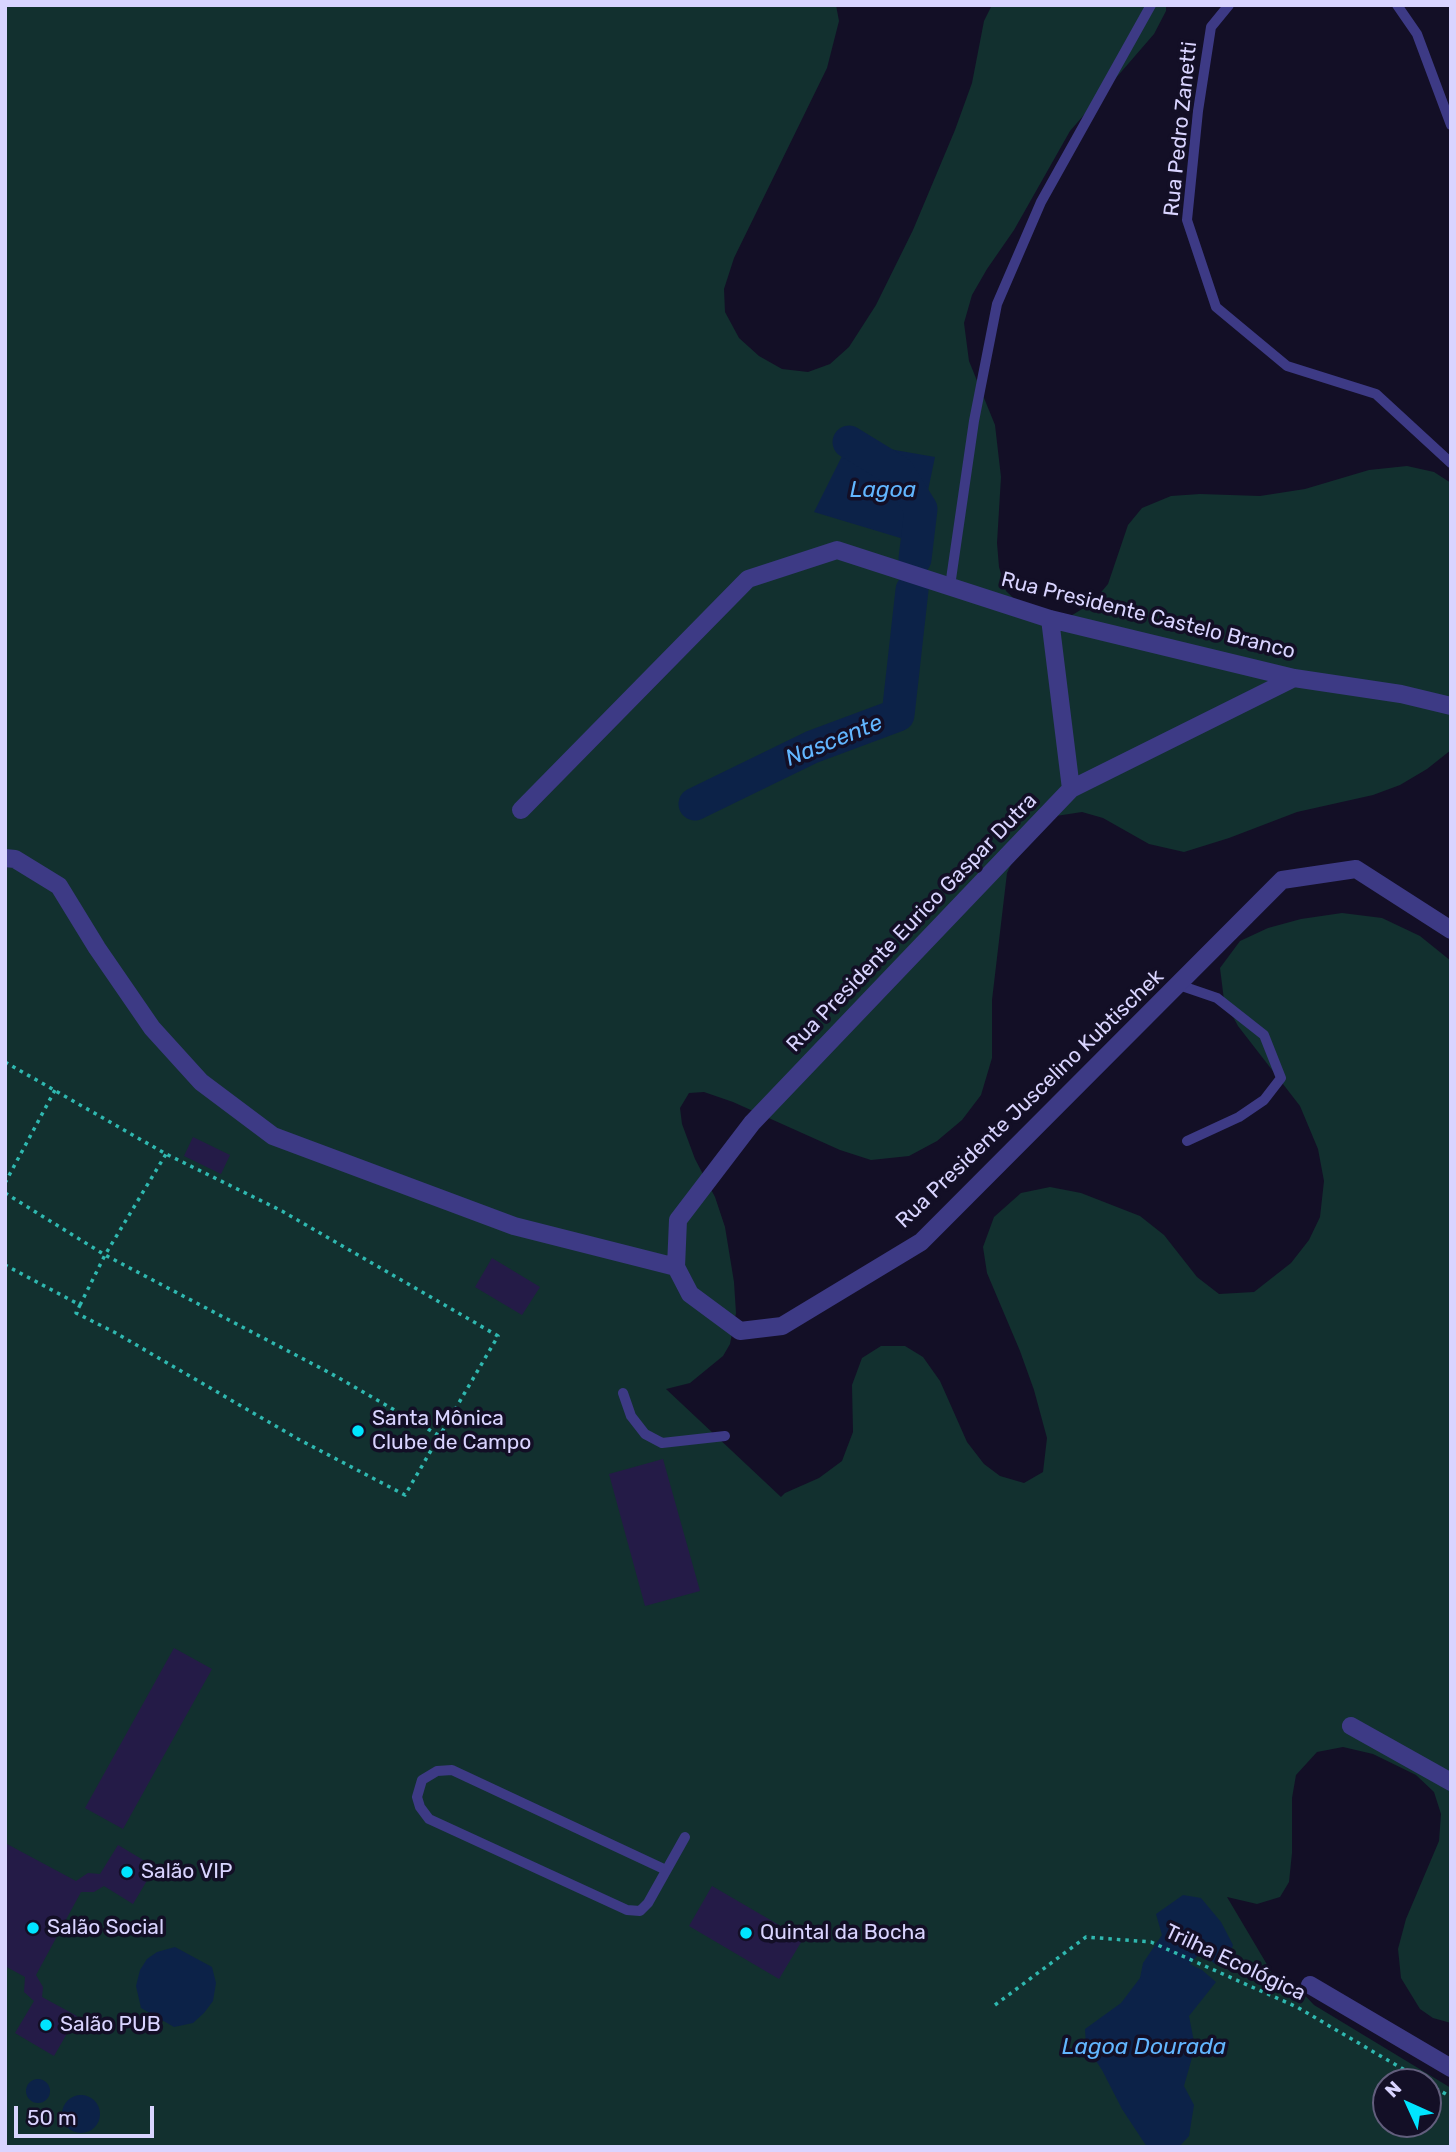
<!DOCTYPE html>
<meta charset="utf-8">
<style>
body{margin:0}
#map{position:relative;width:1456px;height:2152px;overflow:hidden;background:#130f26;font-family:Rubik,sans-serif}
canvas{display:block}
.frame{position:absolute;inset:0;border:7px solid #d9d4ff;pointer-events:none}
.north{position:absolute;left:1372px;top:2068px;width:70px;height:70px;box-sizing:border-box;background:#130f26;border:2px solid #625e7d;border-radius:50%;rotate:315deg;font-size:19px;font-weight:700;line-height:28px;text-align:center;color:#d9d4ff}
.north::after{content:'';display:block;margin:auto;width:24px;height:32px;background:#00e5ff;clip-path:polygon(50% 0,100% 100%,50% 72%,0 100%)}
.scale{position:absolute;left:14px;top:2106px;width:140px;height:32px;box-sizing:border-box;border:4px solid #d9d4ff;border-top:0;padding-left:9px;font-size:21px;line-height:24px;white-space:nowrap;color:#d9d4ff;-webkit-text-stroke:5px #130f26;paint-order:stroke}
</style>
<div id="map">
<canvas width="1456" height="2152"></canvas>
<div class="frame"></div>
<div class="north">N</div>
<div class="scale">50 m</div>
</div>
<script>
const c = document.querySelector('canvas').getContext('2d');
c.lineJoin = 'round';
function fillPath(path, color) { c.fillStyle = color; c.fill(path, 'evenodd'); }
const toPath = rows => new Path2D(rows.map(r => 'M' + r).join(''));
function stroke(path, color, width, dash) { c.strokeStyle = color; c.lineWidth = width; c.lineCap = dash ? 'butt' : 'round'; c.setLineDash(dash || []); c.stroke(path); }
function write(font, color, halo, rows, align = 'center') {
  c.font = font + ' Rubik,sans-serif'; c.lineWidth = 7; c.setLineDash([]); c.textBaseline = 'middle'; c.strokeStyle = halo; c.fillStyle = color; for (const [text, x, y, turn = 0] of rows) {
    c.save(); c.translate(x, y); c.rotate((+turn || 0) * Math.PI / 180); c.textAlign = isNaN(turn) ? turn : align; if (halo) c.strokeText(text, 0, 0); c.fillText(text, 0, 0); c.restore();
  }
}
fillPath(toPath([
 [5,5,836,5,839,21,827,68,734,258,724,289,725,312,739,338,759,356,782,369,808,372,830,364,849,347,876,305,913,230,955,130,972,83,984,21,992,5,1166,5,1166,11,1154,34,1070,131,1014,230,987,269,972,295,964,323,969,361,995,425,1001,477,997,543,999,567,1006,591,1028,612,1069,617,1092,603,1108,584,1128,525,1142,508,1171,496,1200,494,1260,496,1305,489,1369,470,1407,466,1434,472,1451,483,1451,750,1427,769,1400,785,1373,795,1297,812,1229,838,1184,852,1149,844,1103,818,1082,812,1056,816,1016,854,1007,873,992,1000,992,1058,981,1095,962,1120,937,1141,909,1156,871,1160,840,1150,733,1102,704,1092,689,1093,680,1108,682,1124,695,1159,715,1197,725,1227,734,1282,736,1313,730,1344,723,1356,690,1383,666,1389,781,1497,785,1493,819,1478,842,1461,853,1432,852,1385,862,1358,881,1346,905,1346,923,1357,940,1381,967,1442,984,1464,1000,1476,1024,1483,1043,1472,1047,1438,1034,1390,1020,1351,987,1273,983,1247,994,1217,1021,1193,1050,1187,1081,1193,1140,1216,1164,1235,1197,1277,1219,1294,1254,1292,1291,1263,1309,1240,1320,1217,1324,1181,1318,1149,1300,1106,1238,1026,1224,1000,1220,968,1240,941,1268,928,1301,919,1342,913,1382,918,1420,936,1451,961,1451,2023,1433,2018,1420,2009,1401,1978,1398,1949,1406,1919,1439,1841,1441,1814,1434,1792,1416,1775,1373,1754,1343,1747,1317,1752,1296,1775,1292,1798,1292,1853,1289,1882,1280,1897,1257,1904,1227,1897,1275,1978,1299,1989,1314,2005,1451,2088,1451,2147,5,2147],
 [1386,2082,1428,2082,1428,2124,1386,2124]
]), '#12302f');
fillPath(toPath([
 [849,442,935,457,917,543,814,512],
 [1183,1895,1201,1898,1221,1922,1233,1945,1226,1965,1215,1964,1201,1952,1190,1964,1202,1970,1216,1982,1189,2016,1195,2047,1184,2086,1194,2105,1189,2136,1179,2147,1147,2147,1122,2109,1102,2070,1086,2046,1085,2029,1121,2003,1140,1978,1143,1963,1162,1935,1156,1914],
 [175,1947,212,1967,216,1983,213,2001,204,2013,193,2023,174,2027,141,2008,136,1986,140,1970,147,1959,157,1952],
 '26 2091a12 12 0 1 1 24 0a12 12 0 1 1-24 0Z',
 '62 2114a19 19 0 1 1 38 0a19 19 0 1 1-38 0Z'
]), '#0c2248');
stroke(toPath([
 [849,442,898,472,921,509,915,559],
 [695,804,812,747,898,715,912,590]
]), '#0c2248', 33);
fillPath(toPath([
 [193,1137,230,1155,221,1174,184,1156],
 [492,1258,540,1287,522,1315,475,1287],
 [663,1459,700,1591,645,1606,609,1474],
 [174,1648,212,1669,123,1829,85,1808],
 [5,1843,76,1881,88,1873,100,1874,118,1845,155,1867,133,1904,104,1886,94,1892,81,1892,36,1975,43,1987,42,1997,77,2016,54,2056,15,2033,34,2001,24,1992,25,1977,5,1966],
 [712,1886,803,1939,779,1979,689,1926]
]), '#241b47');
stroke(toPath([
 [5,1062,166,1154,282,1211,498,1336,405,1495,298,1439,114,1332,76,1313,80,1305,5,1265],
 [5,1183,55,1090],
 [5,1193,105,1255,330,1373,440,1436],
 [80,1305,105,1255,166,1154],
 [995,2005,1086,1937,1151,1942,1297,2007,1425,2082],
 [1428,2084,1451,2097]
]), '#2fb8b0', 3.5, [3.5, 5]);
stroke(toPath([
 [1229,5,1211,27,1198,111,1187,220,1216,307,1287,366,1376,394,1451,463],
 [1397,5,1417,34,1451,125],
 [950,586,974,421,997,304,1041,202,1151,5],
 [1179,985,1217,998,1264,1035,1281,1078,1264,1100,1239,1117,1187,1141],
 [623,1393,631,1416,645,1434,662,1443,725,1436],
 [666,1870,452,1770,437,1771,422,1780,417,1797,420,1807,429,1819,627,1910,640,1911,648,1903,685,1837]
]), '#3d3a85', 10);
stroke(toPath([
 [1050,619,1071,789,752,1123,678,1220,676,1267,690,1294,740,1331,782,1326,921,1242,1282,880,1356,869,1451,930],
 [1071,789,1294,678],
 [521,810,748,579,837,550,1050,619,1294,678,1401,694,1451,706],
 [5,858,15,859,59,886,97,948,152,1028,201,1082,273,1136,514,1226,676,1267],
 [1351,1726,1451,1782],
 [1310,1985,1451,2068]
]), '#3d3a85', 18);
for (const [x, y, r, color] of [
 [358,1431,7,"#00e5ff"],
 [127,1872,7,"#00e5ff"],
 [33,1928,7,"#00e5ff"],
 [746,1933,7,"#00e5ff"],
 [46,2025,7,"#00e5ff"]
]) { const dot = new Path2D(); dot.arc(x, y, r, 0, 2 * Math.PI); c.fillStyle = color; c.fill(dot); stroke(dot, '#130f26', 2.5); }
write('21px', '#d9d4ff', '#130f26', [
 ["Rua Pedro Zanetti",1181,129,-84],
 ["Rua Presidente Castelo Branco",1148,616,14],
 ["Rua Presidente Eurico Gaspar Dutra",912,923,-46],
 ["Rua Presidente Juscelino Kubtischek",1030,1099,-44],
 ["Trilha Ecológica",1235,1963,25]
]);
write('21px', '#d9d4ff', '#130f26', [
 ["Santa Mônica",372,1419],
 ["Clube de Campo",372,1443],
 ["Salão VIP",141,1872],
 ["Salão Social",47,1928],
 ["Quintal da Bocha",760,1933],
 ["Salão PUB",60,2025]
], 'left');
write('italic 23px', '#62b6ff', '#130f26', [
 ["Lagoa",883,490],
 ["Nascente",834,741,-22],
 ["Lagoa Dourada",1144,2047]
]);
</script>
